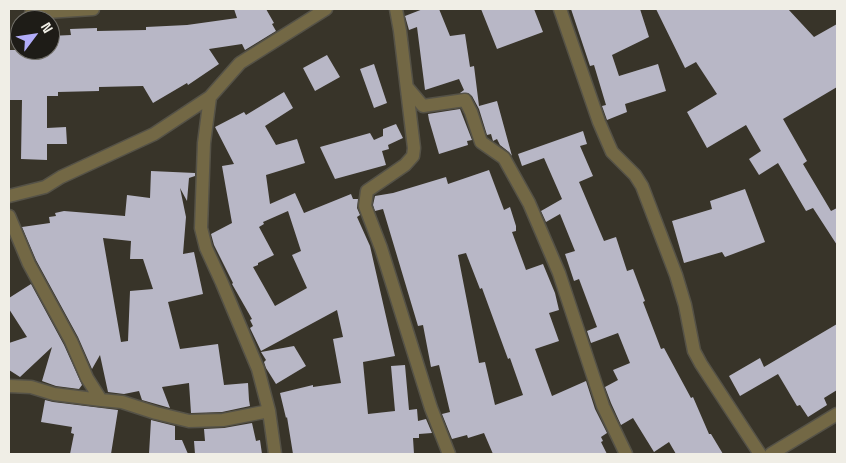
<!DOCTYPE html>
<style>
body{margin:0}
#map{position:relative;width:846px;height:463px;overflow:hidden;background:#383429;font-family:"Space Grotesk",sans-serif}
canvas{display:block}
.frame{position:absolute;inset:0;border:10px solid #f0eee6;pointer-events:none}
.north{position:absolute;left:10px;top:10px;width:50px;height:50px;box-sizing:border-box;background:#1e1c17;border:1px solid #72706a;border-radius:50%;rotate:59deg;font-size:14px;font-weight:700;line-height:20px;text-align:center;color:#f0eee6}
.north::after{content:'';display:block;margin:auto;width:18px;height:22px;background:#b2adf9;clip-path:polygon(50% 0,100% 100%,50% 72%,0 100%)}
</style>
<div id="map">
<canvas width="846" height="463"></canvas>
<div class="frame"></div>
<div class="north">N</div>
</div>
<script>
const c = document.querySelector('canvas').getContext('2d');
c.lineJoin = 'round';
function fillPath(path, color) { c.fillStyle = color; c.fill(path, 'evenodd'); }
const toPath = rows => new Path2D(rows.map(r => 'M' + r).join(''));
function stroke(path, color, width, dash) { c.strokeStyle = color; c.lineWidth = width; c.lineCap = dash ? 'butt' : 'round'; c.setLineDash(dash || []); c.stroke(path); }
fillPath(toPath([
 [234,9,266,9,274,23,272,24,276,31,245,50,242,44,209,49,219,64,188,85,187,83,153,103,143,86,99,87,99,91,58,92,58,96,47,96,47,128,66,127,67,144,47,144,47,160,21,159,22,100,9,100,9,50,50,50,50,36,71,35,70,29,97,28,97,31,146,30,146,27,187,25,237,18],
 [423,9,439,9,450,36,465,34,470,67,474,66,479,106,497,101,512,156,509,152,500,145,497,139,493,141,491,134,487,135,479,109,472,96,468,93,460,93,464,90,459,79,425,90,417,27,409,30,405,16],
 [481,9,534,9,543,32,497,49],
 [571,9,640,9,649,37,612,55,619,76,658,64,666,91,625,104,627,112,607,120,602,106,606,105,594,65,590,66],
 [656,9,788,9,814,37,837,24,837,87,783,119,807,161,803,164,831,211,837,208,837,245,813,208,806,211,778,163,759,175,749,159,761,151,746,125,707,148,687,112,717,94,696,62,685,68],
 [327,55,340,77,315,91,303,68],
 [374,64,387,103,374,108,360,69],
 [284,92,293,108,265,126,276,145,297,139,305,163,266,175,270,204,295,193,304,213,351,194,353,199,358,199,357,208,360,215,357,217,370,246,395,356,363,362,368,414,395,411,391,366,405,365,409,410,417,409,418,421,426,419,432,433,419,434,419,438,413,438,414,454,293,454,287,417,286,418,280,393,313,385,313,387,341,383,333,339,343,337,337,310,261,351,250,328,253,326,250,320,252,319,232,284,233,283,214,245,211,234,232,223,222,166,234,164,215,127,244,112,246,115],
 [288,211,301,251,292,255,307,288,275,306,253,267,258,265,258,263,274,255,259,227,264,224,263,222],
 [460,109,472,140,467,141,468,145,439,154,429,120,428,114],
 [396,124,403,138,388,145,389,149,382,151,386,165,335,179,320,147,370,133,374,140,383,136,383,129],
 [583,131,587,144,580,146,593,176,579,182,604,241,616,237,627,271,633,269,645,301,643,302,661,349,664,348,691,398,693,397,709,434,711,434,723,454,676,454,669,442,654,452,633,418,621,425,611,403,605,387,618,380,613,370,630,363,618,333,591,343,587,331,597,327,579,279,574,281,565,254,575,251,560,214,546,222,541,211,562,199,544,158,522,166,518,154],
 [489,170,504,210,510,207,516,226,516,231,512,232,526,270,543,264,555,293,559,310,549,313,559,341,535,349,552,396,586,381,595,409,607,433,601,437,603,441,601,442,607,454,493,454,484,433,468,438,467,435,452,439,442,414,450,412,439,365,431,367,423,325,418,326,383,209,375,211,373,205,375,196,393,193,446,177,448,184],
 [466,253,480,289,482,288,508,359,510,358,523,395,495,405,485,362,479,363,458,255],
 [151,171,195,173,195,176,189,178,187,201,180,188,186,217,183,254,194,252,203,294,168,302,180,349,218,344,224,385,248,383,249,400,248,401,249,400,250,406,222,412,191,413,189,383,162,387,170,408,142,400,139,391,124,394,108,392,100,355,92,369,78,337,36,260,22,227,50,223,49,217,56,216,55,213,64,211,125,216,127,195,150,198],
 [103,238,131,241,130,259,143,259,153,289,130,291,128,341,121,342],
 [745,189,765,242,725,257,722,252,684,263,672,221,712,209,710,201],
 [31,284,64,345,82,385,79,389,56,386,42,381,52,347,20,377,9,370,9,343,27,337,9,309,9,298],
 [837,324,837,390,824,398,827,405,808,417,800,405,797,406,778,374,740,396,729,376,760,358,764,367],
 [294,346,306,366,276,384,266,368,264,362,266,360,261,352],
 [45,400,53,402,118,410,111,454,70,454,74,434,71,433,72,427,41,422],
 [151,420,175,426,175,440,182,440,188,454,149,454],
 [252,423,256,441,260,440,262,454,195,454,194,441,205,441,204,429,224,428]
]), '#b8b7c6');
const minor = toPath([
 [396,9,400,31,414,148,413,156,405,165,367,191,365,206,381,248,431,408,449,454],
 [560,9,599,122,608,143,612,152,635,175,642,186,676,275,685,305,694,351,701,364,760,454],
 [31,13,93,9],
 [407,87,423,106,465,100,471,112,481,142,504,158,529,203,559,273,603,406,626,454],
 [210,97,204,143,201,228,206,248,222,283,258,369,269,411,275,454],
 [9,196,45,187,61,177,154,134,210,97,240,63,326,9],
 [9,216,29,264,71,341,87,378,101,400,122,402,156,413,189,421,223,420,269,411],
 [9,386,31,387,54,394,101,400],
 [771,454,837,414]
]);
stroke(minor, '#555247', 15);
stroke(minor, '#736845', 12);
</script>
